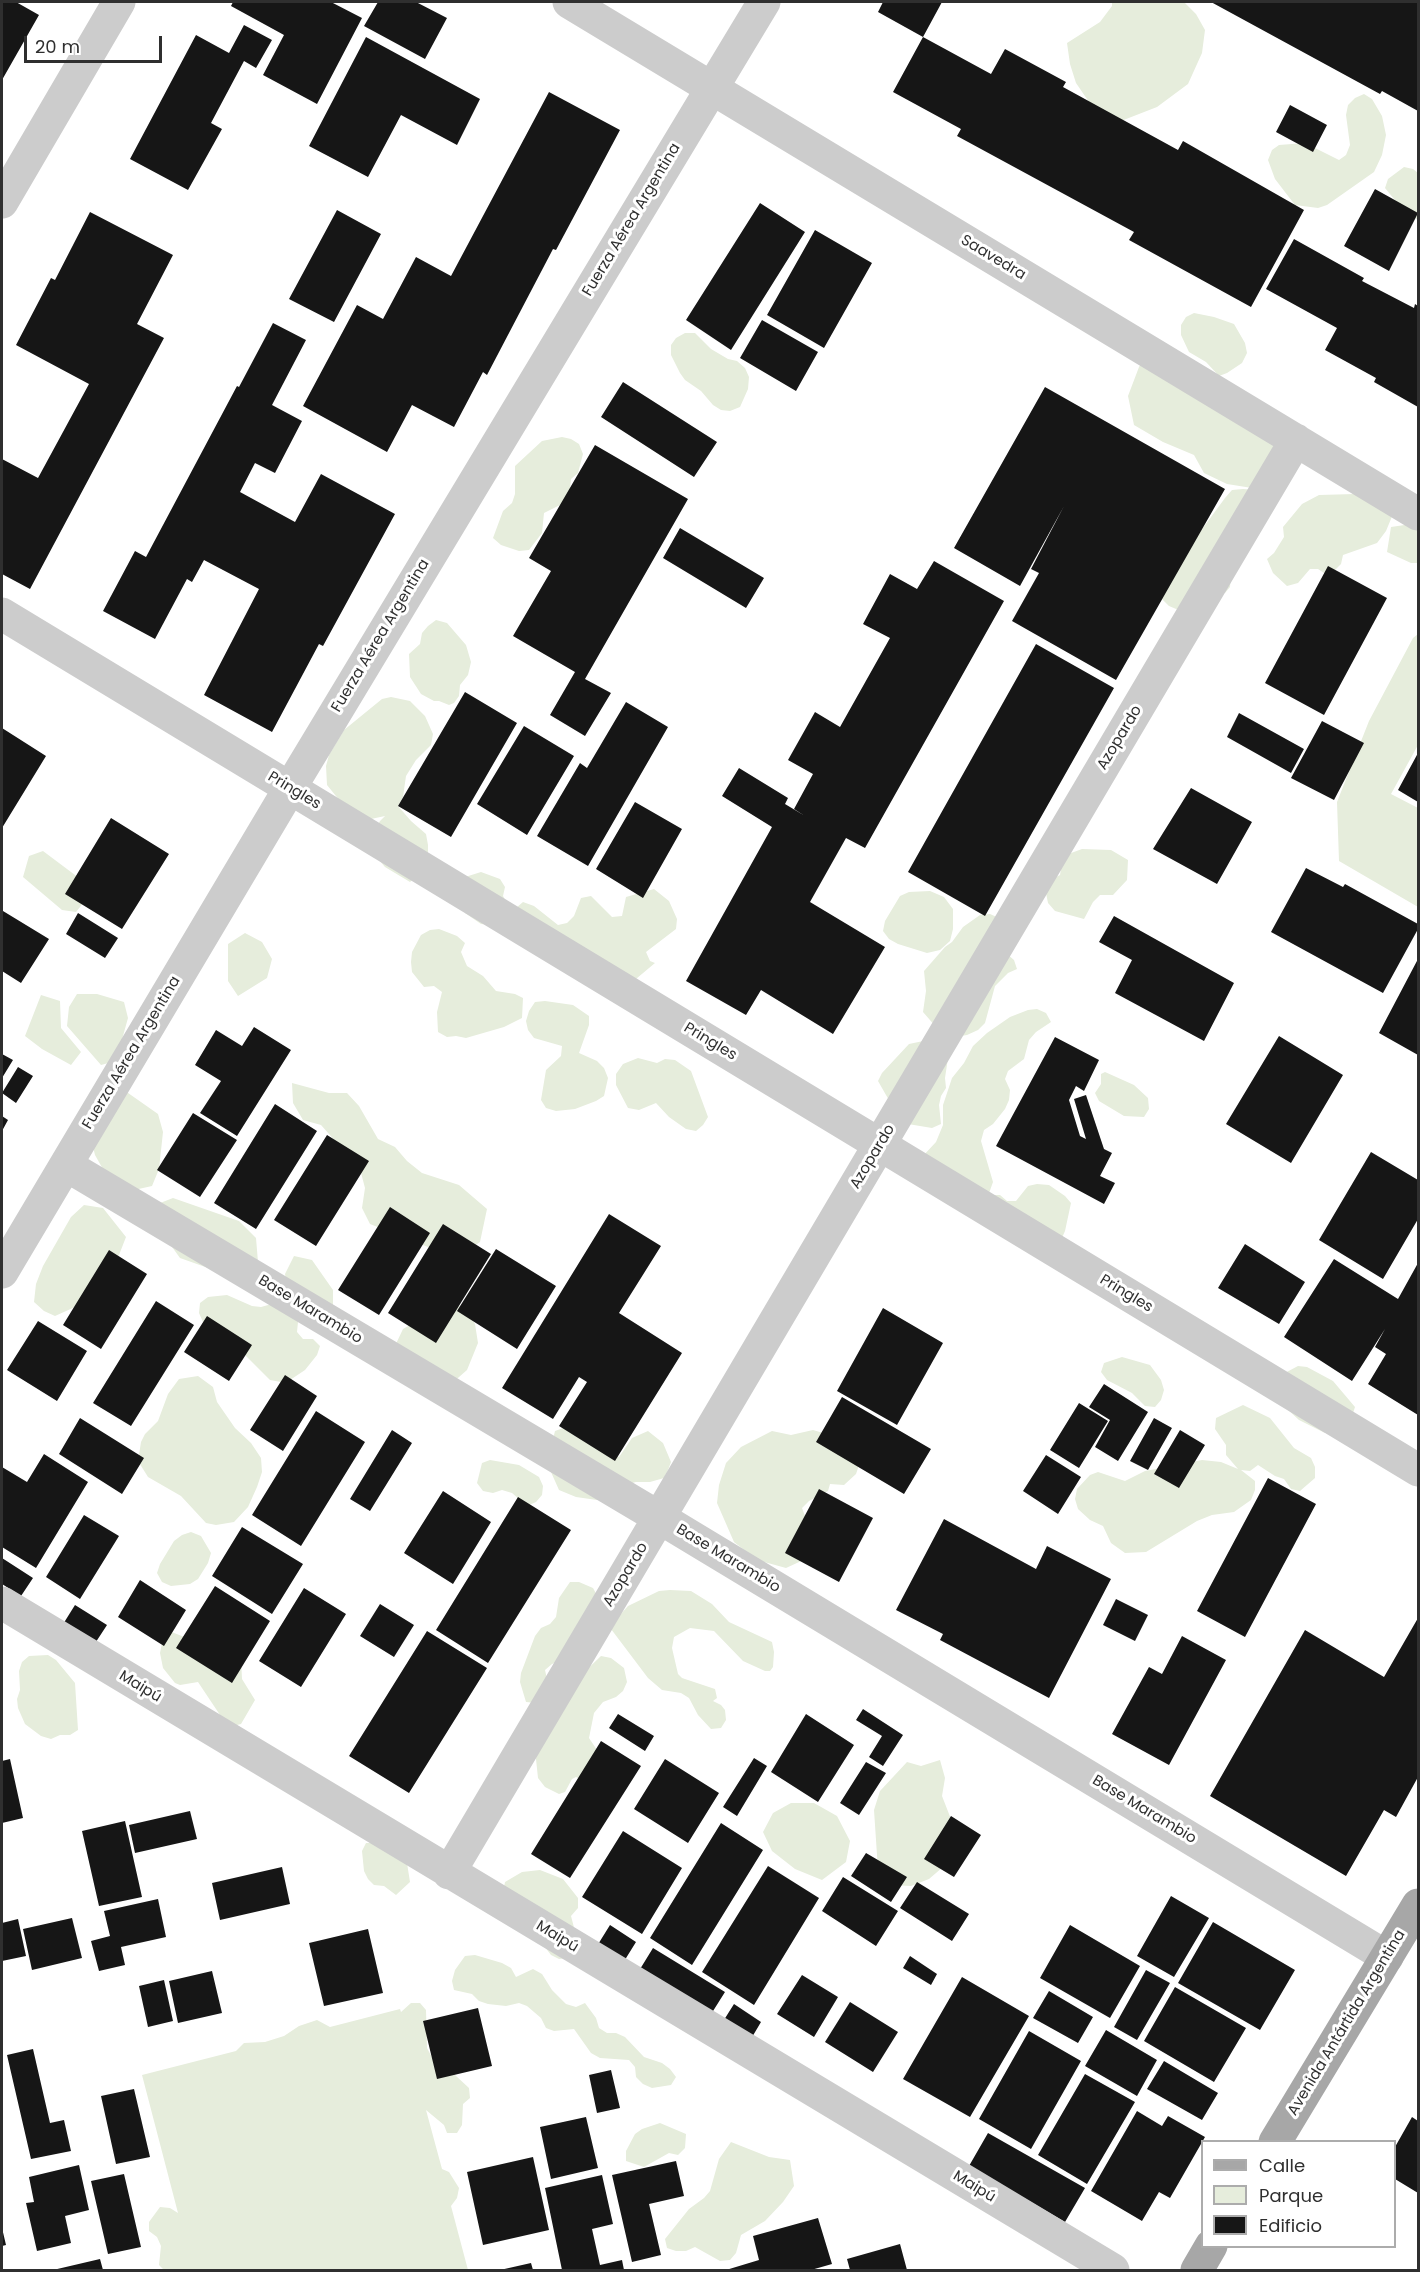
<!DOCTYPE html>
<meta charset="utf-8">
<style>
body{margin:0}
#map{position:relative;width:1420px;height:2272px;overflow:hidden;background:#fff;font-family:Poppins,sans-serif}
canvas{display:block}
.frame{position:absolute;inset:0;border:3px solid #2f2f2f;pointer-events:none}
.legend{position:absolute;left:1201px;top:2140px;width:195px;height:108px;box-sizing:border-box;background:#fff;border:2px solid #acacac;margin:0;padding:8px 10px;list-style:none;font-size:18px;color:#2f2f2f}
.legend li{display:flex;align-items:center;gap:12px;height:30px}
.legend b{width:30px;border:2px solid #acacac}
.scale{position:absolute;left:24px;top:36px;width:138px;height:27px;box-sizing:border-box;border:3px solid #2f2f2f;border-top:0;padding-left:8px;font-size:18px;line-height:21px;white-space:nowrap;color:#2f2f2f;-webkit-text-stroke:4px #fff;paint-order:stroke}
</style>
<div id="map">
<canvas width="1420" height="2272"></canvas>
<div class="frame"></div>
<ul class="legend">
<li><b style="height:8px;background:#a7a7a7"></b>Calle</li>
<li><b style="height:16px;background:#e6eddc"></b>Parque</li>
<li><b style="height:16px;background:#161616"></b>Edificio</li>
</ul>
<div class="scale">20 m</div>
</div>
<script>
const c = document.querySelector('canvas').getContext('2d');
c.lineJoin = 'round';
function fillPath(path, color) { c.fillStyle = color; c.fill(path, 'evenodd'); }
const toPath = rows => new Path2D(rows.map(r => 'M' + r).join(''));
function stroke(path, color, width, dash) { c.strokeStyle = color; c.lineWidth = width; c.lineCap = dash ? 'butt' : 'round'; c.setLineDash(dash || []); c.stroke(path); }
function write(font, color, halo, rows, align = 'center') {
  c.font = font + ' Poppins,sans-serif'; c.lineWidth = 6; c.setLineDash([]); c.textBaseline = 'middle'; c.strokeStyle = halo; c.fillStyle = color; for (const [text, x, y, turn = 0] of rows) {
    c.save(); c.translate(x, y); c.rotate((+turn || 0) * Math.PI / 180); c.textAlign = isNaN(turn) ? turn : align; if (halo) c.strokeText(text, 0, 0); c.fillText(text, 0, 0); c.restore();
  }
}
fillPath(toPath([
 [1112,2,1184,2,1196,14,1205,30,1202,53,1188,84,1157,107,1121,121,1089,102,1076,83,1070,64,1067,43,1100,22,1112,6],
 [1364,94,1372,99,1382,116,1386,135,1382,155,1374,172,1327,205,1318,208,1295,205,1275,179,1268,160,1272,150,1279,145,1305,143,1339,160,1346,155,1350,145,1346,115,1348,105,1355,98],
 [1404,167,1413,169,1418,173,1418,220,1403,210,1385,188,1388,179],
 [1194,313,1214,317,1234,324,1245,343,1247,353,1242,363,1227,373,1219,376,1206,362,1189,352,1181,335,1181,325,1186,317],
 [685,333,695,333,711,349,728,359,737,361,745,368,749,377,748,389,740,407,730,411,721,410,713,405,701,391,685,380,680,373,671,355,671,345,676,338],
 [1153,344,1278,445,1252,488,1227,484,1204,473,1194,455,1163,442,1134,425,1128,396,1139,367],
 [562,437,571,439,579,444,583,454,578,473,571,479,570,489,562,504,544,513,542,533,529,550,519,551,501,545,493,538,503,511,512,503,515,494,515,466,542,441],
 [1243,489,1256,490,1231,574,1230,587,1225,593,1217,594,1188,614,1169,606,1162,599,1158,589,1225,498,1232,490],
 [1355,494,1393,514,1386,531,1377,543,1343,555,1341,564,1333,572,1324,573,1318,569,1310,569,1298,583,1287,586,1273,573,1267,559,1274,553,1284,537,1283,527,1302,504,1319,495],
 [1418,523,1418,563,1411,563,1387,552,1391,527],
 [436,620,447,623,466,645,471,662,468,675,460,685,459,696,454,703,449,705,439,701,434,701,421,694,410,677,409,654,420,644,422,633,428,626],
 [1418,634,1418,745,1391,794,1418,808,1418,907,1339,861,1337,802,1369,721,1413,638],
 [391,697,410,701,425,716,433,734,431,745,416,760,406,776,403,797,398,806,411,821,426,834,428,845,428,866,410,882,385,867,366,845,380,821,385,816,357,822,327,785,326,766,329,755,344,730,382,699],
 [1082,849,1111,850,1128,860,1127,880,1113,895,1100,895,1093,902,1084,919,1055,911,1048,903,1044,883,1060,875,1063,856],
 [43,851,87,884,88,897,76,912,62,910,23,877,29,856],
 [481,872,500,879,505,887,503,896,508,905,491,925,481,924,465,913,462,878],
 [654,889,669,901,677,919,676,929,646,952,650,961,655,963,630,984,516,908,523,902,534,906,558,925,567,923,574,916,581,898,591,896,612,917,622,916,626,897],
 [930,891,944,897,953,909,953,929,950,941,940,950,927,953,898,944,889,939,883,931,885,921,900,896,909,892],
 [990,914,999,918,1007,954,1014,960,1017,969,1008,973,995,986,985,1023,978,1030,967,1035,955,1037,936,1027,923,1012,926,991,924,971,945,947,952,942,963,927,980,915],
 [439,929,457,936,465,943,461,952,467,966,483,976,496,991,515,994,523,998,522,1018,504,1027,466,1038,456,1036,447,1037,438,1032,437,1012,442,992,434,986,424,987,412,972,411,962,412,952,421,935,430,930],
 [245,933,262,942,272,959,267,978,238,996,228,981,228,944],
 [77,994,97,994,124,1002,128,1018,116,1061,101,1065,67,1026,69,1007],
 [41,995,60,1001,61,1028,81,1052,71,1065,42,1049,25,1036],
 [545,1001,573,1005,589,1016,589,1025,579,1053,597,1061,604,1068,608,1078,604,1096,596,1101,575,1109,556,1111,546,1108,541,1100,546,1070,561,1056,562,1046,534,1038,528,1030,526,1021,529,1011,535,1002],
 [1037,1009,1046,1013,1051,1022,1036,1032,1029,1040,1024,1059,1008,1071,1005,1079,1010,1090,1009,1100,1005,1109,993,1124,984,1130,981,1141,993,1182,983,1210,922,1157,936,1142,943,1125,943,1105,952,1078,964,1063,973,1046,987,1033,1010,1017,1028,1010],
 [928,1040,948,1058,945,1078,946,1088,941,1096,939,1105,941,1124,932,1128,902,1123,878,1081,882,1073,909,1044],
 [638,1058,657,1063,665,1059,675,1060,691,1071,708,1117,703,1125,696,1131,686,1129,669,1117,656,1103,639,1110,628,1108,616,1085,616,1074,623,1064],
 [1105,1072,1134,1085,1148,1098,1149,1109,1144,1117,1124,1116,1099,1101,1095,1093,1101,1084,1101,1074],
 [111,1081,158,1114,163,1132,159,1169,152,1186,134,1190,104,1171,95,1155,90,1135],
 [292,1083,329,1093,347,1093,359,1106,378,1139,395,1147,407,1161,422,1173,459,1185,487,1209,480,1242,464,1253,428,1247,370,1224,362,1208,365,1188,360,1169,321,1125,303,1120,293,1103],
 [1037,1184,1049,1185,1065,1196,1071,1203,1065,1231,1061,1240,990,1195,1000,1195,1007,1201,1016,1201,1028,1186],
 [173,1198,239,1221,256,1238,259,1274,225,1274,180,1258,157,1226,155,1205],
 [84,1205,103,1208,126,1237,119,1255,93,1291,75,1307,55,1316,44,1311,34,1302,36,1284,43,1266,71,1217],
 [294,1256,312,1260,333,1290,333,1308,288,1293,285,1274],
 [227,1295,252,1306,261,1307,279,1302,294,1313,298,1322,297,1332,303,1339,313,1339,320,1346,317,1355,305,1370,290,1380,281,1382,270,1380,235,1345,203,1322,199,1313,200,1303,208,1297],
 [463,1305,475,1324,478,1343,467,1370,442,1392,394,1348,403,1329,431,1313],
 [1122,1357,1150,1365,1161,1380,1164,1390,1161,1400,1155,1407,1145,1406,1132,1393,1107,1380,1101,1372,1104,1363],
 [1298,1366,1307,1367,1333,1381,1355,1407,1351,1419,1325,1433,1299,1420,1286,1408,1283,1374],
 [198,1376,213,1387,217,1402,235,1428,251,1443,261,1458,262,1472,257,1487,248,1507,234,1522,216,1525,206,1523,181,1496,148,1477,138,1461,141,1442,145,1434,158,1421,168,1394,179,1379],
 [1243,1405,1270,1418,1294,1448,1311,1458,1315,1467,1315,1478,1300,1491,1291,1489,1284,1479,1275,1476,1258,1465,1250,1471,1241,1470,1255,1481,1255,1490,1251,1500,1234,1512,1212,1515,1197,1521,1146,1552,1125,1553,1111,1543,1103,1526,1090,1520,1078,1509,1075,1499,1077,1489,1090,1475,1098,1472,1125,1481,1145,1471,1202,1460,1221,1462,1238,1469,1226,1455,1226,1445,1215,1429,1216,1418],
 [574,1424,601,1449,619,1457,632,1438,648,1431,663,1443,671,1462,668,1470,664,1478,650,1482,636,1482,624,1485,597,1500,576,1497,559,1490,551,1472,550,1451,555,1431],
 [813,1430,830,1435,859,1465,856,1474,844,1485,830,1484,828,1491,809,1501,802,1508,805,1516,810,1557,786,1568,757,1560,734,1542,717,1503,719,1485,726,1463,741,1447,772,1431,791,1435],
 [490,1460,519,1465,539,1477,543,1486,542,1495,536,1502,527,1506,512,1493,502,1490,493,1493,483,1491,477,1483,482,1463],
 [191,1532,201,1536,211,1553,208,1563,198,1579,190,1584,171,1586,162,1582,157,1573,160,1564,174,1541,182,1535],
 [570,1582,579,1582,593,1588,601,1603,562,1660,552,1664,545,1670,547,1679,536,1703,526,1702,520,1682,521,1673,535,1636,541,1628,550,1624,556,1617,559,1598],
 [670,1590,691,1591,712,1604,729,1622,772,1642,774,1652,773,1667,770,1671,765,1671,743,1661,714,1631,690,1628,674,1637,672,1648,678,1674,682,1678,715,1689,717,1698,713,1701,721,1705,725,1710,726,1720,721,1728,711,1729,698,1715,689,1698,681,1693,662,1690,648,1678,611,1629,612,1624,628,1606,659,1591],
 [169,1631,241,1659,242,1679,255,1700,241,1724,233,1726,224,1721,198,1682,180,1685,175,1683,163,1668,160,1653,163,1638],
 [48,1655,56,1660,75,1683,78,1730,70,1735,60,1735,51,1739,41,1736,25,1724,18,1708,17,1699,20,1690,19,1671,22,1662,29,1656],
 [601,1656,611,1658,624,1668,627,1682,623,1691,616,1697,603,1702,594,1713,589,1738,597,1750,584,1781,576,1777,572,1779,565,1792,559,1794,545,1787,538,1778,536,1759,537,1744,575,1681],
 [940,1760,945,1778,942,1796,956,1832,943,1867,929,1879,911,1886,891,1885,878,1870,874,1810,880,1791,907,1762,921,1766],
 [791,1803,814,1803,837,1816,850,1841,846,1862,822,1880,795,1869,772,1851,763,1832,773,1813],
 [366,1843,385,1843,407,1863,410,1882,396,1895,384,1886,374,1885,368,1879,364,1871,362,1851],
 [540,1870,563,1879,578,1898,578,1908,571,1916,578,1943,569,1958,559,1959,551,1955,503,1892,505,1882,522,1872],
 [475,1955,502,1963,511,1968,516,1977,533,1969,542,1974,552,1990,566,2004,576,2007,585,2003,596,2018,599,2028,607,2033,616,2033,625,2037,644,2057,662,2063,670,2069,676,2077,671,2085,652,2088,643,2084,636,2077,635,2067,629,2060,600,2058,591,2053,574,2029,554,2031,546,2028,541,2018,527,2006,519,2003,506,2006,488,2004,479,2001,472,1994,454,1990,452,1981,455,1970,465,1956],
 [411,2003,420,2003,426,2010,427,2048,437,2067,455,2075,469,2088,470,2098,463,2104,462,2125,457,2133,447,2133,444,2125,426,2110,442,2169,449,2172,459,2188,457,2198,451,2206,468,2270,164,2270,159,2265,161,2246,157,2237,149,2231,149,2222,160,2207,170,2208,178,2213,142,2075,236,2051,244,2043,265,2042,284,2036,299,2026,317,2020,330,2027,400,2009,401,2012],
 [660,2123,686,2134,685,2148,678,2155,669,2153,644,2167,626,2161,626,2151,635,2134,642,2129],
 [731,2142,769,2157,790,2160,794,2186,783,2202,765,2221,741,2235,736,2253,730,2260,720,2261,695,2247,686,2251,676,2251,667,2248,665,2239,689,2209,704,2198,710,2191,719,2159]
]), '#e6eddc');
fillPath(toPath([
 [2,2,16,2,39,15,2,80],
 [233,2,331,2,362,18,317,104,263,75,284,35,231,6],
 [378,2,416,2,447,18,425,59,364,26],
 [883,2,942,2,923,37,878,12],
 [1211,2,1418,2,1418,111,1382,91,1380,94],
 [244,25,272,40,256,68,244,61,211,123,222,129,188,190,130,159,196,35,229,53],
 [366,37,480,99,457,145,401,115,368,177,309,146],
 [923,37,991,74,1005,49,1066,82,1063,87,1178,150,1183,141,1304,210,1251,307,1129,240,1134,232,957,136,961,129,893,92],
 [549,92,620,130,556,250,553,249,487,375,483,372,454,427,412,405,387,452,303,406,357,305,383,319,416,257,451,276],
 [1290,105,1327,125,1313,152,1276,132],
 [1375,189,1418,213,1389,271,1344,246],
 [760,203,805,232,731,350,686,320],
 [337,210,381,234,334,322,289,299],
 [90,212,173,255,137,324,164,338,30,589,2,574,2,459,38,478,89,384,16,345,51,278,55,280],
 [815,230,872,263,824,348,767,315],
 [1294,239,1364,278,1362,281,1414,308,1415,304,1418,306,1418,407,1374,382,1376,378,1325,350,1337,328,1266,289],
 [762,320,818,352,796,391,740,358],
 [273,323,306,340,272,405,302,421,275,473,255,463,240,492,295,522,321,474,395,514,323,646,319,644,272,732,204,695,259,589,204,560,192,582,187,579,155,639,103,611,135,551,146,557,237,386,239,387],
 [623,382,717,442,694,477,601,417],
 [1045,387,1225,489,1116,680,1012,621,1039,573,1031,569,1064,506,1020,586,954,548],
 [595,445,688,499,585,679,611,693,585,736,550,715,575,672,513,636,551,571,529,558],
 [680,528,764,578,746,608,663,558],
 [934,561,1004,601,865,848,846,838,810,902,885,947,833,1034,761,990,746,1015,686,981,772,827,722,796,739,768,788,798,785,804,805,816,794,809,813,774,788,760,815,712,840,727,890,638,863,624,890,574,917,589],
 [1328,566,1387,598,1324,715,1265,683],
 [1036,644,1114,688,985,916,908,872],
 [465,692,517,723,451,837,398,806],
 [626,702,668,727,588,866,537,836,580,763,587,768],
 [1239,713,1304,749,1291,773,1227,737],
 [1322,721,1364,743,1334,800,1291,778],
 [524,726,574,756,527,835,477,804],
 [2,728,46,756,2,828],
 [1418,753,1418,802,1398,790],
 [1191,788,1252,822,1217,884,1153,849],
 [635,802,682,829,643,898,596,869],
 [111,818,169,854,122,929,65,894],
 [1306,868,1343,887,1345,884,1418,924,1418,929,1383,993,1271,932],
 [3,911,49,939,21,983,2,971],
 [78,913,118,938,105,958,66,934],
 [1114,916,1234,983,1204,1041,1115,993,1132,960,1099,942],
 [1418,959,1418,1055,1379,1033],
 [254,1027,291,1050,237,1136,200,1113,221,1081,195,1065,216,1030,242,1046],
 [1279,1036,1343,1075,1291,1163,1226,1124],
 [1055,1037,1099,1060,1084,1091,1076,1086,1069,1100,1080,1136,1086,1139,1074,1099,1086,1095,1104,1149,1112,1153,1100,1176,1115,1183,1104,1204,996,1146],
 [2,1054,13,1060,2,1078],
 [18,1067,33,1076,16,1103,2,1093],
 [275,1104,317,1131,256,1229,214,1203],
 [193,1113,237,1140,200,1197,157,1170],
 [2,1116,8,1120,2,1131],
 [327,1135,369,1161,316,1246,274,1220],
 [1371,1152,1418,1180,1418,1219,1383,1279,1319,1240],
 [390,1207,430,1233,379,1315,338,1290],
 [609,1214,661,1246,619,1313,682,1353,615,1461,559,1426,587,1382,579,1377,553,1419,502,1388],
 [443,1224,491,1254,436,1343,388,1313],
 [1245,1244,1305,1282,1279,1324,1218,1288],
 [496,1249,556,1286,517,1349,457,1311],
 [109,1250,147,1274,101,1349,63,1325],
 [1334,1259,1398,1299,1418,1263,1418,1415,1368,1384,1386,1354,1375,1347,1385,1329,1352,1381,1284,1337],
 [156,1301,194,1325,131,1426,93,1403],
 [883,1308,943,1343,897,1425,837,1391],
 [207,1316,252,1345,229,1381,184,1352],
 [38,1321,87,1351,57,1401,7,1370],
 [285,1375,317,1396,283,1451,250,1430],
 [1104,1384,1148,1412,1118,1461,1095,1447,1110,1420,1089,1407],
 [842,1397,931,1449,904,1494,816,1442],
 [1079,1403,1108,1421,1079,1468,1050,1450],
 [316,1411,365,1442,301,1546,252,1515],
 [80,1418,144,1458,122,1494,59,1454],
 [1154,1418,1172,1428,1148,1470,1130,1461],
 [392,1430,412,1443,370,1511,350,1499],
 [1180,1430,1205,1445,1179,1488,1154,1474],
 [44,1454,88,1482,36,1568,2,1547,2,1467,27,1482],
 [1046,1455,1081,1477,1058,1514,1023,1491],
 [1268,1478,1316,1504,1245,1637,1197,1611],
 [819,1489,873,1518,839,1582,785,1553],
 [443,1491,491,1522,453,1584,404,1553],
 [518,1497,571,1530,488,1663,436,1630],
 [84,1515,119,1536,80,1599,46,1577],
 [944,1519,1036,1569,1047,1546,1111,1579,1049,1698,940,1640,943,1634,896,1610],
 [242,1527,303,1564,272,1614,212,1576],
 [2,1558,33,1578,21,1596,2,1584],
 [140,1580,186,1610,164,1646,118,1617],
 [215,1586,270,1621,232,1683,176,1648],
 [304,1588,346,1614,301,1687,259,1661],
 [1116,1599,1148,1615,1135,1641,1103,1625],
 [380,1604,414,1625,394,1657,360,1636],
 [75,1605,107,1625,92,1648,60,1629],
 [1418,1618,1418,1777,1396,1817,1384,1810,1346,1876,1210,1796,1305,1630,1384,1677],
 [427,1631,487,1668,409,1793,349,1756],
 [1182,1636,1226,1660,1169,1765,1112,1734,1149,1667,1162,1674],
 [863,1709,903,1735,883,1766,869,1757,882,1736,856,1720],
 [618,1714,654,1736,645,1751,609,1728],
 [806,1714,854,1745,818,1802,771,1772],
 [601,1741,641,1766,570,1878,531,1854],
 [754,1758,767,1766,737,1816,723,1807],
 [10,1759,23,1818,2,1823,2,1761],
 [665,1759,719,1793,688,1843,634,1809],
 [866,1762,886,1773,859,1815,840,1803],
 [190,1811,197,1839,135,1853,129,1825],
 [951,1816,981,1835,954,1877,924,1859],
 [125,1821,142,1897,99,1906,82,1831],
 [721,1823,763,1850,692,1965,650,1938],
 [623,1831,682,1868,642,1934,582,1897],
 [866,1853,907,1877,891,1902,851,1876],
 [768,1866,819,1898,754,2005,702,1972],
 [282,1867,290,1904,220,1920,212,1883],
 [843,1877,898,1911,876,1946,822,1911],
 [917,1882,969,1914,952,1941,900,1908],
 [1171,1896,1209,1918,1174,1977,1137,1956],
 [158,1899,166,1937,121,1947,125,1965,99,1971,91,1941,110,1936,104,1911],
 [72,1918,82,1958,32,1970,23,1929],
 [18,1919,26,1956,2,1961,2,1923],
 [1213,1922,1295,1970,1260,2030,1178,1983],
 [610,1925,636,1942,618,1971,592,1954],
 [1070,1925,1140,1966,1110,2018,1040,1978],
 [368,1929,383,1993,324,2006,309,1943],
 [653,1948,725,1992,708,2019,637,1974],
 [910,1956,937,1974,931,1985,903,1968],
 [1146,1970,1170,1983,1137,2040,1114,2027],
 [212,1971,222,2013,178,2023,169,1981],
 [802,1975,838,1997,814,2037,777,2014],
 [962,1977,1029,2016,970,2117,903,2079],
 [164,1980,173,2021,148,2027,139,1986],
 [1175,1987,1246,2028,1214,2082,1144,2041],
 [1049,1991,1093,2017,1078,2043,1033,2018],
 [850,2002,898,2032,873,2072,825,2042],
 [734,2004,761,2022,745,2049,717,2031],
 [478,2008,492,2066,437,2079,423,2021],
 [1106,2030,1157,2060,1137,2096,1085,2066],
 [1029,2031,1081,2061,1031,2149,979,2119],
 [33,2049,50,2123,64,2120,71,2151,31,2159,7,2055],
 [1164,2061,1218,2093,1202,2120,1147,2089],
 [611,2070,620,2108,597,2113,589,2075],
 [1085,2074,1135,2102,1087,2184,1038,2155],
 [134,2089,150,2157,116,2164,101,2096],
 [1137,2111,1162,2126,1168,2116,1205,2137,1170,2198,1159,2192,1142,2221,1091,2191],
 [586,2117,598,2168,551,2179,540,2127],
 [1412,2117,1418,2121,1418,2193,1395,2179,1395,2147],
 [988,2133,1085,2188,1065,2222,969,2166],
 [533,2157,549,2230,483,2245,467,2172],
 [676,2161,684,2196,649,2204,661,2255,632,2262,612,2175],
 [79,2165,89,2210,65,2216,71,2243,37,2251,26,2203,34,2202,29,2177],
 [124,2174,141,2247,108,2254,91,2181],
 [602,2175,613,2224,592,2229,600,2265,622,2260,624,2270,562,2270,545,2188],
 [818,2218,832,2264,811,2270,726,2270,759,2260,753,2236],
 [2,2228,6,2245,2,2246],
 [900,2244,907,2270,850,2270,847,2259],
 [100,2259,103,2270,53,2270],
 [531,2263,533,2270,500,2270]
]), '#161616');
stroke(toPath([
 [569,2,1418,514],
 [2,202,119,2],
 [2,614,1418,1470],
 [66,1165,660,1518,1387,1957],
 [2,1272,290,788,764,2],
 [2,1603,1113,2270],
 [449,1873,1296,440]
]), '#ccc', 33);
stroke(toPath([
 [1275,2142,1418,1905],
 [1197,2270,1211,2246]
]), '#a7a7a7', 33);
write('15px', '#2f2f2f', '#fff', [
 ["Fuerza Aérea Argentina",632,220,-59],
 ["Saavedra",993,258,31],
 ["Fuerza Aérea Argentina",381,636,-59],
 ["Azopardo",1120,738,-59],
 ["Pringles",294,791,31],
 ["Pringles",710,1042,31],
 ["Fuerza Aérea Argentina",132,1053,-59],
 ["Azopardo",873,1157,-59],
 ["Pringles",1126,1294,31],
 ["Base Marambio",310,1310,31],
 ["Base Marambio",728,1559,31],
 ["Azopardo",626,1575,-59],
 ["Maipú",140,1687,31],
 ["Base Marambio",1144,1810,31],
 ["Maipú",557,1937,31],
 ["Avenida Antártida Argentina",1347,2023,-59],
 ["Maipú",974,2187,31]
]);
</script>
